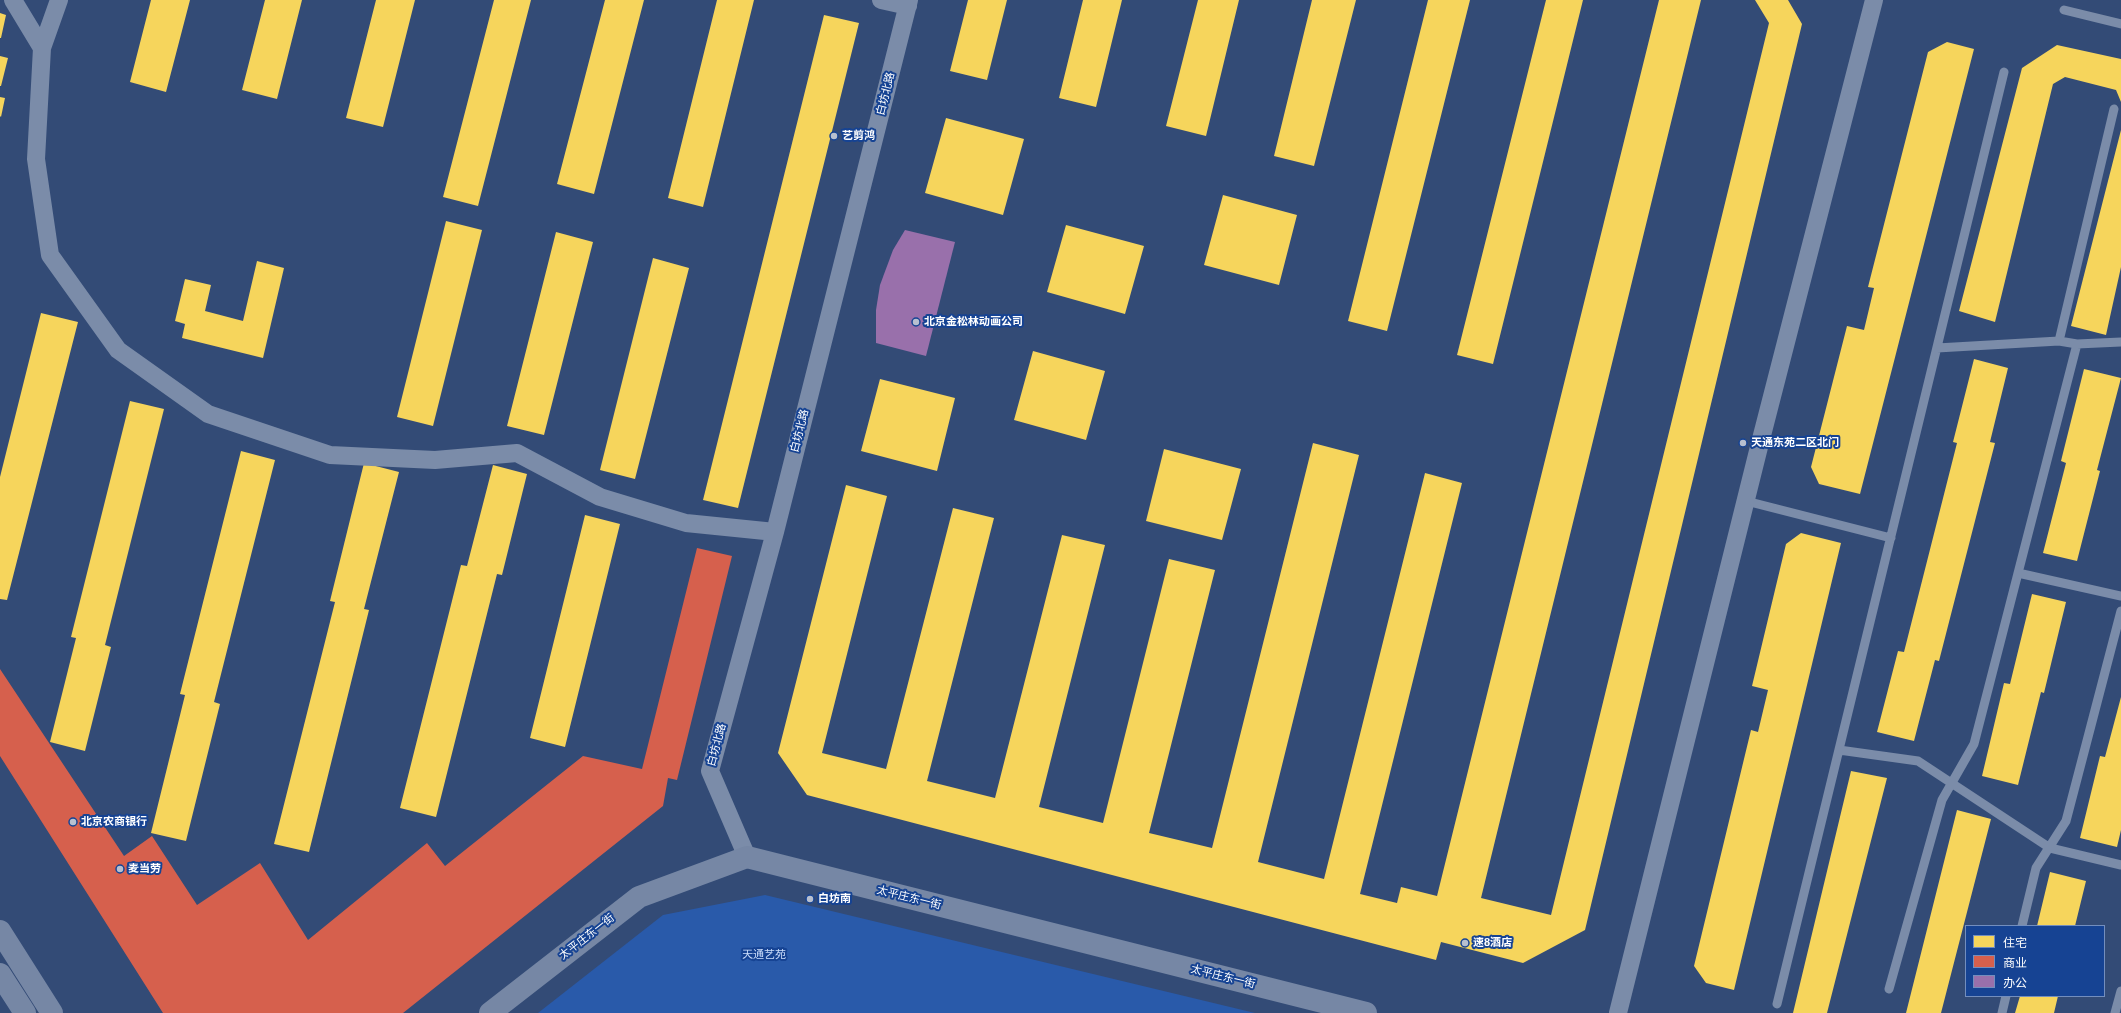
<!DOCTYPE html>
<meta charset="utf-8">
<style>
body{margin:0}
#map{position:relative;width:2121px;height:1013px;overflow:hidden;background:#334b76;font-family:Arial,"Noto Sans SC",sans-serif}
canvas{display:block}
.legend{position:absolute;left:1965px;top:925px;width:140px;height:72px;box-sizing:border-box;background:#164393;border:1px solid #738ebe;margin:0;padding:5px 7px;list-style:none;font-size:12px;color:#fff}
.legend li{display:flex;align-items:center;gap:8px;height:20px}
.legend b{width:20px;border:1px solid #738ebe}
</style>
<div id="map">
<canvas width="2121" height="1013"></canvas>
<ul class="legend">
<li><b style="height:11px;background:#f6d55c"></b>住宅</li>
<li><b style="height:11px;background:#d6604d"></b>商业</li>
<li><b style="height:11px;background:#9970ab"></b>办公</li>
</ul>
</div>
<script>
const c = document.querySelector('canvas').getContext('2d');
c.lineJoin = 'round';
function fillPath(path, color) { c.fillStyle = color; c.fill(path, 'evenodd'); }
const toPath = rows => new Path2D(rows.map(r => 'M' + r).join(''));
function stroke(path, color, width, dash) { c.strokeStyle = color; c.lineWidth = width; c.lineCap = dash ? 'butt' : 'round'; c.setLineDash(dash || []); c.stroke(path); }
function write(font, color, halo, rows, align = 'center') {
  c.font = font + ' Arial,"Noto Sans SC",sans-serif'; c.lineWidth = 4; c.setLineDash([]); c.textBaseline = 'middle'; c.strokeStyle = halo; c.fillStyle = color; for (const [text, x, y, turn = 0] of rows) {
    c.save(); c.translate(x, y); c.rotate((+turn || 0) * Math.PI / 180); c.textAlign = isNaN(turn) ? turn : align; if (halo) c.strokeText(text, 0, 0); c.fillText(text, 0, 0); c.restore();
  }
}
fillPath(toPath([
 [765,895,1255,1013,538,1013,663,915]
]), '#295aaa');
fillPath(toPath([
 [151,0,190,0,166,92,130,82],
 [265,0,302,0,277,99,242,90],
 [376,0,415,0,383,127,346,118],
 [494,0,531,0,478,206,443,197],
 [605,0,644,0,594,194,557,184],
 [717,0,754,0,703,207,668,198],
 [968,0,1007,0,987,80,950,71],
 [1083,0,1122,0,1096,107,1059,98],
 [1198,0,1239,0,1206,136,1166,126],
 [1312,0,1356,0,1314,166,1274,156],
 [1428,0,1470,0,1387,331,1348,321],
 [1546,0,1583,0,1493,364,1457,355],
 [1659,0,1701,0,1481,898,1551,915,1769,23,1755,0,1788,0,1802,24,1585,930,1523,963,1441,942,1436,960,807,795,778,753,846,485,887,496,822,753,886,769,953,508,994,518,927,781,995,798,1062,535,1105,545,1039,807,1103,823,1169,559,1215,570,1149,833,1212,848,1313,443,1359,455,1258,862,1324,879,1425,473,1462,483,1360,894,1397,903,1401,887,1437,896],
 [0,13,6,15,1,38,0,38],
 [824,15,859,23,738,508,703,500],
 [1947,42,1974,49,1860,494,1819,484,1811,467,1847,326,1864,330,1874,288,1868,287,1928,52],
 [2057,45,2121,59,2121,102,2116,90,2065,77,2053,84,1995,322,1959,311,2022,68],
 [0,56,8,58,1,86,0,86],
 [0,97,5,98,1,117,0,116],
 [946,118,1024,139,1003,215,925,193],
 [2121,130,2121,267,2106,335,2071,326],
 [1223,195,1297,215,1279,285,1204,265],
 [446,221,482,230,433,426,397,417],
 [1066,225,1144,246,1125,314,1047,292],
 [556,232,593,242,544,435,507,426],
 [653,258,689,268,635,479,600,470],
 [257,261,284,268,263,358,182,338,185,324,175,321,185,279,211,285,205,311,243,321],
 [41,313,78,322,7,600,0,599,0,477],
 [1033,351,1105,371,1086,440,1014,420],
 [1974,359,2008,368,1990,442,1995,443,1939,661,1935,660,1914,741,1877,732,1898,651,1904,652,1957,443,1953,442],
 [2084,369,2121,378,2097,470,2100,471,2077,561,2043,553,2066,463,2061,461],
 [880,379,955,398,937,471,861,451],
 [130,401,164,409,105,645,111,647,85,751,50,742,76,638,71,637],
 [1164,449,1241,469,1222,540,1146,521],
 [241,451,275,460,214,702,220,704,186,841,151,833,185,695,180,694],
 [364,463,399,472,364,609,369,610,309,852,274,844,335,602,330,601],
 [493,465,527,474,502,575,497,574,436,817,400,808,461,565,467,566],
 [585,515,620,524,565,747,530,738],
 [1801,533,1841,543,1734,990,1706,983,1694,966,1751,730,1758,732,1768,690,1752,686,1786,544],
 [2032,594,2066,602,2044,693,2041,692,2018,785,1982,776,2004,683,2010,684],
 [2121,697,2121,830,2117,847,2080,838,2100,756,2105,757],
 [1851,771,1887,778,1827,1013,1793,1013],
 [1957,810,1991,819,1941,1013,1906,1013],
 [2050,872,2086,881,2075,926,2037,926],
 [2020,996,2058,996,2054,1013,2015,1013]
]), '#f6d55c');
fillPath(toPath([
 [697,548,732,556,677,780,668,778,663,806,403,1013,163,1013,0,756,0,669,124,856,152,836,197,905,260,863,308,940,427,843,445,866,583,756,642,769]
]), '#d6604d');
fillPath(toPath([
 [905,230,955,242,926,356,876,343,876,310,880,285,893,250]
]), '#9970ab');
stroke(toPath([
 [2064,10,2121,24],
 [2059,341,2114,109],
 [1937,348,2059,341,2077,344,2121,342],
 [1746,501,1891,538],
 [2018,573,2121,596],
 [1839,750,1918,761,2050,848,2121,865],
 [2022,926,2036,868,2066,821,2121,611],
 [1889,989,1942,800,1974,744,2077,344],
 [1777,1004,2004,72],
 [2002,1013,2006,996],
 [2115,1013,2121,991]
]), '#7b8ca9', 9);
stroke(toPath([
 [13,0,42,48],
 [59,0,42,48,36,159,50,255,118,350,208,414,330,455,435,460,517,453,600,497,686,523,775,532],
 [881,0,908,6],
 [747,857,710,771,775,532,909,0],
 [1618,1013,1759,447,1874,0]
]), '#7b8ca9', 18);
stroke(toPath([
 [0,931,52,1013],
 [0,974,25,1013],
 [490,1013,639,897,747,857,1366,1013]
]), '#7687a5', 22);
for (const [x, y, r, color] of [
 [834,136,4,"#b8c0cf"],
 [916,322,4,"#b8c0cf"],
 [1743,443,4,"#b8c0cf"],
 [73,822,4,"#b8c0cf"],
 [120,869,4,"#b8c0cf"],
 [810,899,4,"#b8c0cf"],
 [1465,943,4,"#b8c0cf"]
]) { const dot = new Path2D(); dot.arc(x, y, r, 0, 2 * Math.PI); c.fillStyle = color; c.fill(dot); stroke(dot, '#164393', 1.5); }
write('11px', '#fff', '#164393', [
 ["白坊北路",886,94,-76],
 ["白坊北路",800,431,-76],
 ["白坊北路",717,745,-75],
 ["太平庄东一街",909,898,14],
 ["太平庄东一街",587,937,-38],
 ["太平庄东一街",1223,977,14]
]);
write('bold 11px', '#fff', '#164393', [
 ["艺剪鸿",842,136],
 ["北京金松林动画公司",924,322],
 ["天通东苑二区北门",1751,443],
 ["北京农商银行",81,822],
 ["麦当劳",128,869],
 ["白坊南",818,899],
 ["速8酒店",1473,943]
], 'left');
write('11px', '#ccdefc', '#164393', [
 ["天通艺苑",764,955]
]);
</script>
